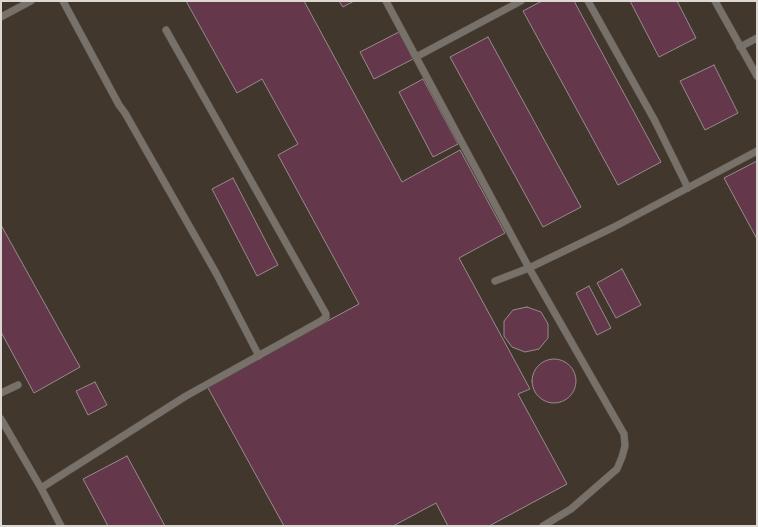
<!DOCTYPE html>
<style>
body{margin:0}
#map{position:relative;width:758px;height:527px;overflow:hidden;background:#363029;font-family:Merriweather,serif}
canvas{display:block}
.frame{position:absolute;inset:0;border:2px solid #dcd8d4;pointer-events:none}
</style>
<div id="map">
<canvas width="758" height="527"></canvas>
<div class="frame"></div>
</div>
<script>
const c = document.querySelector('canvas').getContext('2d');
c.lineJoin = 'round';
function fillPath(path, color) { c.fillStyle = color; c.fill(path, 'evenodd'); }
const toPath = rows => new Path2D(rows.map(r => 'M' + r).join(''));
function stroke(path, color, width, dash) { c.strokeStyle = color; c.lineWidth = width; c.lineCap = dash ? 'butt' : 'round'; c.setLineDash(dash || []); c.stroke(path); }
fillPath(toPath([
 [1,1,757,1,757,526,1,526]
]), '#42372c');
const building = toPath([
 [186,1,304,1,402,182,460,150,505,233,459,258,530,389,518,394,567,484,489,526,448,526,436,503,393,526,284,526,207,386,359,304,278,155,298,144,262,79,237,93,186,1],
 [339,1,354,1,343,7,339,1],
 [542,1,574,1,661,162,618,185,523,11,542,1],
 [630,1,677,1,696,38,659,57,630,1],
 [399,32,413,59,374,79,360,52,399,32],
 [488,37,581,207,543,227,450,57,488,37],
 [714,65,738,113,705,130,680,81,714,65],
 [423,79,458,144,433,157,399,92,423,79],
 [757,161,757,239,724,178,757,161],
 [233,178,278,265,257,276,212,189,233,178],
 [1,225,80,367,34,393,1,332,1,225],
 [622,269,641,305,616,318,597,283,622,269],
 [589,286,611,328,597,335,576,293,589,286],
 [527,307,541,312,548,324,548,338,539,349,525,352,512,347,504,336,504,321,513,310,527,307],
 '532 381a22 22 0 1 1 44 0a22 22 0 1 1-44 0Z',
 [95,382,107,405,88,415,76,391,95,382],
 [127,456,165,526,108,526,83,479,127,456]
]);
fillPath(building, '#65374b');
stroke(building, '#968b8f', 1);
const lane = toPath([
 [63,1,119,105,125,113,216,273,259,356],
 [386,1,529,268,624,434,625,446,622,457,617,469,571,509,543,526],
 [588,1,655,121,688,188],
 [715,1,757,76],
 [1,17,31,1],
 [740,47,757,38],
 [416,57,521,1],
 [495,281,529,268,614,227,757,151],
 [1,393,18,385],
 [1,419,41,488,61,526],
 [41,488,186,396,321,321,326,317,326,314,166,30]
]);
stroke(lane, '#534e48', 8);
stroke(lane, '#787169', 7);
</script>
